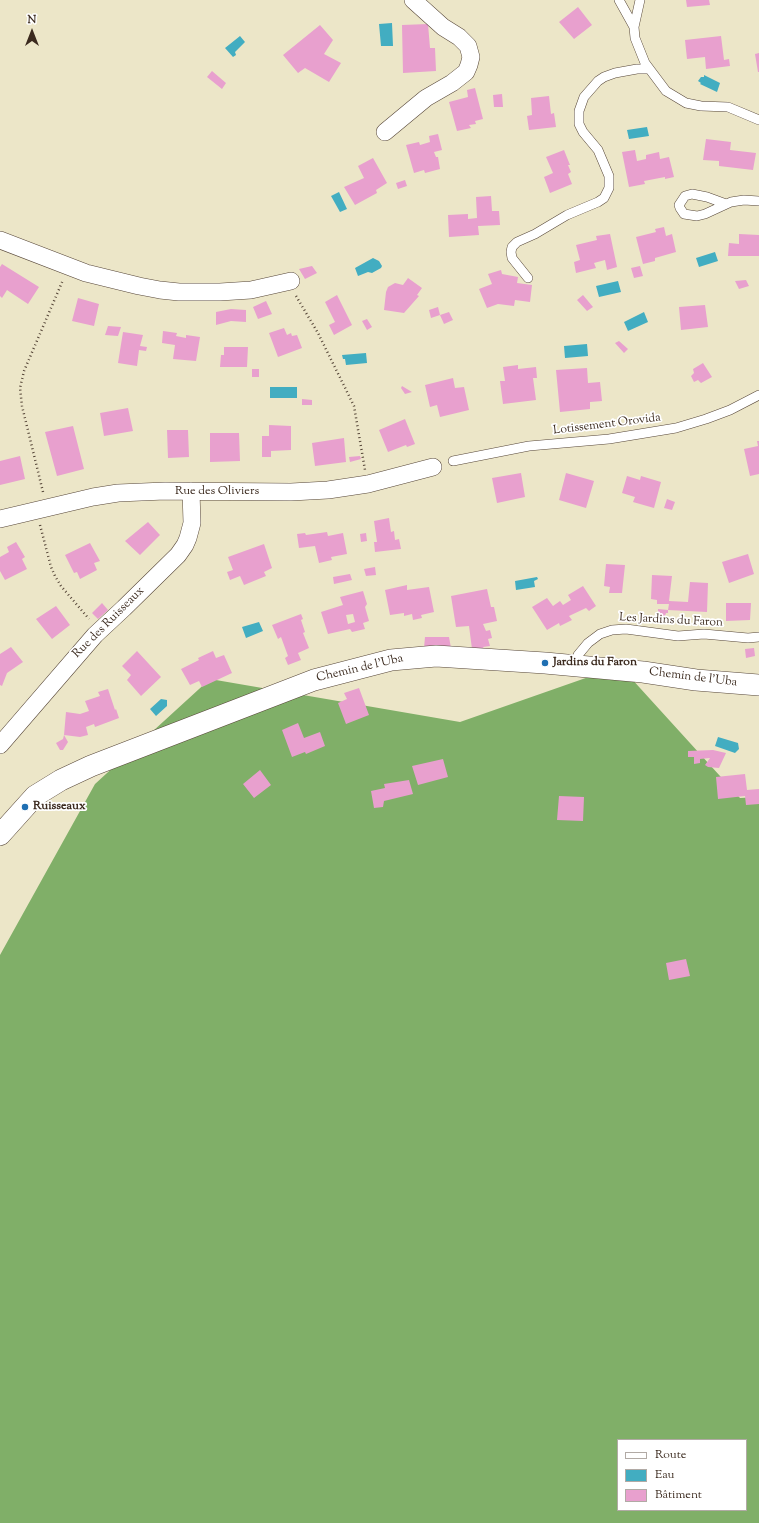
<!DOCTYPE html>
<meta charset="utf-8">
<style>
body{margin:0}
#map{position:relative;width:759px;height:1523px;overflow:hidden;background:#ece6c8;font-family:"Sorts Mill Goudy",serif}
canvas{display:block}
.legend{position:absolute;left:617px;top:1439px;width:130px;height:72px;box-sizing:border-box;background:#fff;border:1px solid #b1aaa5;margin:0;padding:5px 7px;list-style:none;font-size:12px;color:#3b2a1e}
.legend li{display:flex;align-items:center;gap:8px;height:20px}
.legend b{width:20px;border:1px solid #b1aaa5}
.north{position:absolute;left:12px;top:12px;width:40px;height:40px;-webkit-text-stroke:3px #fff;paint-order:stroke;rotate:0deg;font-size:11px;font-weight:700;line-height:16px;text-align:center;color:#3b2a1e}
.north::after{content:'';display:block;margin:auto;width:14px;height:18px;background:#3b2a1e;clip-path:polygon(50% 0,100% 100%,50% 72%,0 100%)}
</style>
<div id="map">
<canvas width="759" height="1523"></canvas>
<ul class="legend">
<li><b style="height:5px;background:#fff"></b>Route</li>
<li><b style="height:11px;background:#42adc1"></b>Eau</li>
<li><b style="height:11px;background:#e8a0ce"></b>Bâtiment</li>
</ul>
<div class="north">N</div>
</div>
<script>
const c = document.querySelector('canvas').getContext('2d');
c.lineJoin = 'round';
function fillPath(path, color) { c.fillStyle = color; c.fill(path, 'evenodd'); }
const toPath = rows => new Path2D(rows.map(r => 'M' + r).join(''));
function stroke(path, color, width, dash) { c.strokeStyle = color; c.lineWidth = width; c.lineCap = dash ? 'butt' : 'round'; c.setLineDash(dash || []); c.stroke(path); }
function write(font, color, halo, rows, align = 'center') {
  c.font = font + ' "Sorts Mill Goudy",serif'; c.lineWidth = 3.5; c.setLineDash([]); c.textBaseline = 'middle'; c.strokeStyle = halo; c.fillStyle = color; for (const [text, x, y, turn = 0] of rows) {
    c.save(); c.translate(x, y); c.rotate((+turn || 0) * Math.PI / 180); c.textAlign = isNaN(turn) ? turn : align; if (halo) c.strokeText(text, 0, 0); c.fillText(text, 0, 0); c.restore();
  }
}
fillPath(toPath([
 [620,666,740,798,759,797,759,1523,0,1523,0,955,95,784,210,679,460,722],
 [618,1440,746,1440,746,1510,618,1510]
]), '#80af68');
fillPath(toPath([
 [392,23,393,46,381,46,379,24],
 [240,36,245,42,235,52,236,55,233,57,225,48],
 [704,75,720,83,717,92,700,84,701,83,698,81,701,77,704,77],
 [647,127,649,136,629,139,627,130],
 [339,192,347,209,340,212,331,196],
 [715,252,718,261,699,267,696,258],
 [373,258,379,261,382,266,381,268,372,273,368,272,358,276,355,268],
 [618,281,621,292,599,297,596,286],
 [644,312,648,322,628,331,624,322],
 [587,344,588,356,565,358,564,346],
 [366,353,367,363,346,365,345,359,343,359,342,355],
 [270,387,297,387,297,398,270,398],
 [537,577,538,579,534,581,535,587,516,590,515,581],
 [259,622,263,631,246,638,242,627],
 [161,699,167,700,167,706,156,716,150,709],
 [718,737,738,743,739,749,735,753,715,746]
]), '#42adc1');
fillPath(toPath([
 [686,0,709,0,710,5,687,7],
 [578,7,592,25,574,39,559,22],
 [428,24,430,48,435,48,436,71,403,73,402,25],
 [320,25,333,40,324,54,341,63,329,82,305,68,298,73,283,55],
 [721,36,724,60,729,59,730,66,706,69,705,57,687,59,685,40],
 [759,53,759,72,758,72,755,54],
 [212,71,226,83,222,89,207,77],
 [475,88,483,119,475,121,476,124,469,125,471,128,457,131,449,102,468,97,467,90],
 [502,94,503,107,494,107,493,95],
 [549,96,551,114,554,113,556,127,529,130,527,116,532,115,531,98],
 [438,134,442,150,434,152,436,157,438,157,440,169,425,173,424,170,414,173,406,145,419,142,420,145,430,142,429,136],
 [706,139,731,142,730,150,756,153,753,170,719,166,719,161,703,160],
 [564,150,570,165,568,165,571,172,568,174,572,184,550,193,544,177,553,173,546,157],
 [635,150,637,161,646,159,646,155,659,152,660,159,669,157,674,177,665,179,665,177,644,181,645,184,629,187,622,152],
 [373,158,387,183,376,190,377,193,355,205,344,187,364,178,358,166],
 [405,180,407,186,398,189,396,183],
 [491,196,492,211,499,211,500,225,478,226,479,235,449,237,448,215,468,214,468,219,477,218,476,197],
 [664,227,666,236,672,234,676,252,655,258,655,261,643,264,636,237,656,232,655,229],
 [610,234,617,267,607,270,605,260,594,263,596,268,576,273,574,262,580,260,576,245,597,240,596,236],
 [739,234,759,235,759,256,728,256,729,243,739,244],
 [2,264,39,287,28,304,7,290,2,298,0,296,0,267],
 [312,266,317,273,305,279,299,269],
 [640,266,643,276,634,278,631,268],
 [501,270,502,274,518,277,517,283,532,285,530,302,515,300,514,306,498,304,487,308,479,289,492,284,488,274],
 [408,278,422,288,417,295,419,296,404,313,384,310,386,292,388,287,395,283,403,285],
 [746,280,749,286,739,289,735,281],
 [337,295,352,325,334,335,329,325,335,322,325,302],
 [583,295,593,307,587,311,577,300],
 [78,298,99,304,94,326,72,321],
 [266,301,272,314,258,319,253,307],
 [705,305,708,327,681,330,679,307],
 [438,307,440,315,431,318,429,310],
 [231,309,246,310,246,322,231,321,216,325,216,312],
 [449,312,453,320,444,324,440,315],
 [367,319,372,327,367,330,362,321],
 [108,326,121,327,118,336,105,335],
 [284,328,287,335,291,333,292,336,297,335,302,348,278,357,269,333],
 [163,331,177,333,176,336,186,338,186,335,200,337,196,361,173,359,175,345,162,343],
 [123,332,143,335,140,346,147,347,146,351,139,350,137,366,118,363],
 [619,341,628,349,624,353,615,343],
 [224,347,248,347,247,367,220,367,221,355,224,355],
 [703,363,712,377,701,383,698,380,694,382,691,376,694,373,693,369],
 [518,365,518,369,536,367,537,378,533,378,536,400,503,404,500,381,505,381,503,367],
 [587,368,588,383,600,382,602,401,590,402,590,409,560,412,556,370],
 [252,369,259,369,259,377,252,377],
 [453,378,455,388,464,387,469,410,440,417,437,405,430,407,425,385],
 [402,386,412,392,405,394,401,388],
 [302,399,312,400,312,405,302,405],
 [128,408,133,431,104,436,100,413],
 [405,419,415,444,407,447,406,445,388,452,379,430],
 [269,425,291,426,291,450,271,451,271,457,262,457,262,436,269,436],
 [73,426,84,469,57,476,45,432],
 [167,430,188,430,189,457,168,458],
 [210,433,239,433,240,461,210,462],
 [344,438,346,462,315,466,312,443],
 [757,441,759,441,759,474,750,476,744,449,758,446],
 [20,456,25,479,0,485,0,461],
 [360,456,361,459,350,462,349,457],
 [521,473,525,497,497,503,492,478],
 [566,473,594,481,586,508,559,500],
 [627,476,640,480,641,476,661,482,654,508,633,502,635,497,622,493],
 [667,499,675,502,672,510,664,508],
 [389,518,391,532,394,531,395,540,399,539,401,549,375,552,374,542,377,542,374,521],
 [148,522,160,535,140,555,125,541],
 [327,532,328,536,343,533,347,554,331,557,332,560,319,563,315,546,299,548,297,534,305,533,306,535],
 [366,533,367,541,361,542,360,534],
 [16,542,25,557,22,559,27,569,5,580,0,571,0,557,9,552,7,547],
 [90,543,100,561,94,563,97,570,80,579,77,572,74,573,65,555],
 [264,544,272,568,264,572,266,576,244,585,240,576,230,580,227,572,233,570,228,557],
 [748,554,754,574,729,583,722,562],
 [606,564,625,565,622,593,609,593,610,587,604,586],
 [375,567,376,575,366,576,364,569],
 [350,574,352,580,334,584,333,577],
 [652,575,672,576,669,601,688,602,690,582,708,583,707,612,668,610,669,604,657,604,657,600,651,599],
 [407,585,407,590,429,587,434,612,421,615,422,618,413,620,412,614,404,616,404,613,390,615,385,590],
 [583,586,596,606,589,611,586,608,569,616,572,620,560,626,559,623,547,630,532,607,547,598,553,606,560,601,563,605,571,600,568,595],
 [487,589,491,607,494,607,497,621,483,624,486,631,490,630,492,638,488,639,490,646,483,647,485,650,472,649,469,626,456,627,451,596],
 [363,591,367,604,365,607,369,621,363,623,365,629,352,632,350,629,328,634,321,612,343,605,340,597],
 [353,614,355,622,348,624,346,615],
 [102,603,108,610,98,619,92,613],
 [726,603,751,603,750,620,726,621],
 [56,606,70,625,52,639,36,619],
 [658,609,668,610,668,613,666,613,665,616,658,615],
 [301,614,303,619,301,620,305,632,303,633,309,648,298,653,301,660,288,665,285,658,288,656,281,637,278,639,272,625],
 [425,637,449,637,451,648,424,648],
 [11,647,23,662,7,673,2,686,0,685,0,654],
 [754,648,755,656,746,658,745,649],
 [137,651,161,677,141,696,127,680,131,675,122,666],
 [213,651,216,658,224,655,232,673,202,687,199,681,190,685,181,669,199,660,198,658],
 [359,688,369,715,346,724,338,703,347,699,344,693],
 [108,689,115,710,116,709,119,718,95,727,94,724,86,727,88,735,80,737,64,735,66,712,80,714,89,711,85,701,100,696,98,692],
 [298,723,304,738,320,732,325,746,306,754,305,752,292,757,282,730],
 [64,735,68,742,63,750,60,750,56,743,63,739],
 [713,750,726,753,719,768,708,767,705,765,710,758,700,759,700,763,694,764,694,757,688,757,688,751],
 [443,759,448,777,418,785,412,766],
 [260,770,271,785,254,798,243,784],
 [745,774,747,790,759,789,759,804,746,805,745,796,718,799,716,777],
 [409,780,413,794,384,801,383,807,374,808,371,791,385,788,384,784],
 [559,796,584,797,583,821,557,820],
 [686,959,690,976,669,980,666,963]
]), '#e8a0ce');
const service = toPath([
 [619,0,634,27],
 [640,0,634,27,635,38,645,63,666,91,686,103,701,106,728,107,759,120],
 [726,204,707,197,692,194,685,196,679,205,680,208,684,214,697,216,705,214,731,202,744,200,759,201],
 [528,278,512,258,511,252,512,247,517,242,535,234,567,215,598,202,604,198,609,188,609,176,598,150,583,132,579,124,579,111,584,97,598,81,604,77,615,73,637,69,649,69],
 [453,461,529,446,609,439,676,428,706,419,730,410,759,395],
 [573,666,578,655,588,643,600,634,612,630,626,629,678,636,704,634,748,638,759,637]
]);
const minor = toPath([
 [385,132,426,98,452,83,466,72,469,65,471,57,468,46,459,37,443,27,413,0],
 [0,240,86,273,139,286,160,290,179,292,220,292,251,290,291,281],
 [0,519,93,497,118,493,165,491,291,492,328,490,368,484,433,467],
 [0,745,95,635,124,608,178,555,185,545,188,538,192,523,191,491]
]);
const tertiary = toPath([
 [0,835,35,796,61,780,91,766,314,680,391,660,436,656,545,663,643,672,696,680,759,685]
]);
stroke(service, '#564638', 10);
stroke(minor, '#564638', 18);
stroke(tertiary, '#564638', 22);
stroke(toPath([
 [296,296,318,333,354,406,365,470],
 [43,492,22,406,20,388,24,371,63,280],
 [40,525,51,567,55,576,61,586,89,619]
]), '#564638', 2.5, [1, 3]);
stroke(service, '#fff', 9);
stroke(minor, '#fff', 17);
stroke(tertiary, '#fff', 21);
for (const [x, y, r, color] of [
 [545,663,4,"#1f6fb2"],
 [25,807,4,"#1f6fb2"]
]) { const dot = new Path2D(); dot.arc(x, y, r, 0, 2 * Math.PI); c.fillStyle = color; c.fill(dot); stroke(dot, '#fff', 1.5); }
write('12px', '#3b2a1e', '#fff', [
 ["Lotissement Orovida",607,425,-7],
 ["Rue des Oliviers",217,492],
 ["Les Jardins du Faron",671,621,3],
 ["Rue des Ruisseaux",109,623,-45],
 ["Chemin de l'Uba",360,669,-13],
 ["Chemin de l'Uba",693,678,7]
]);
write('bold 12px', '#3b2a1e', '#fff', [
 ["Jardins du Faron",553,663],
 ["Ruisseaux",33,807]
], 'left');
</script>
